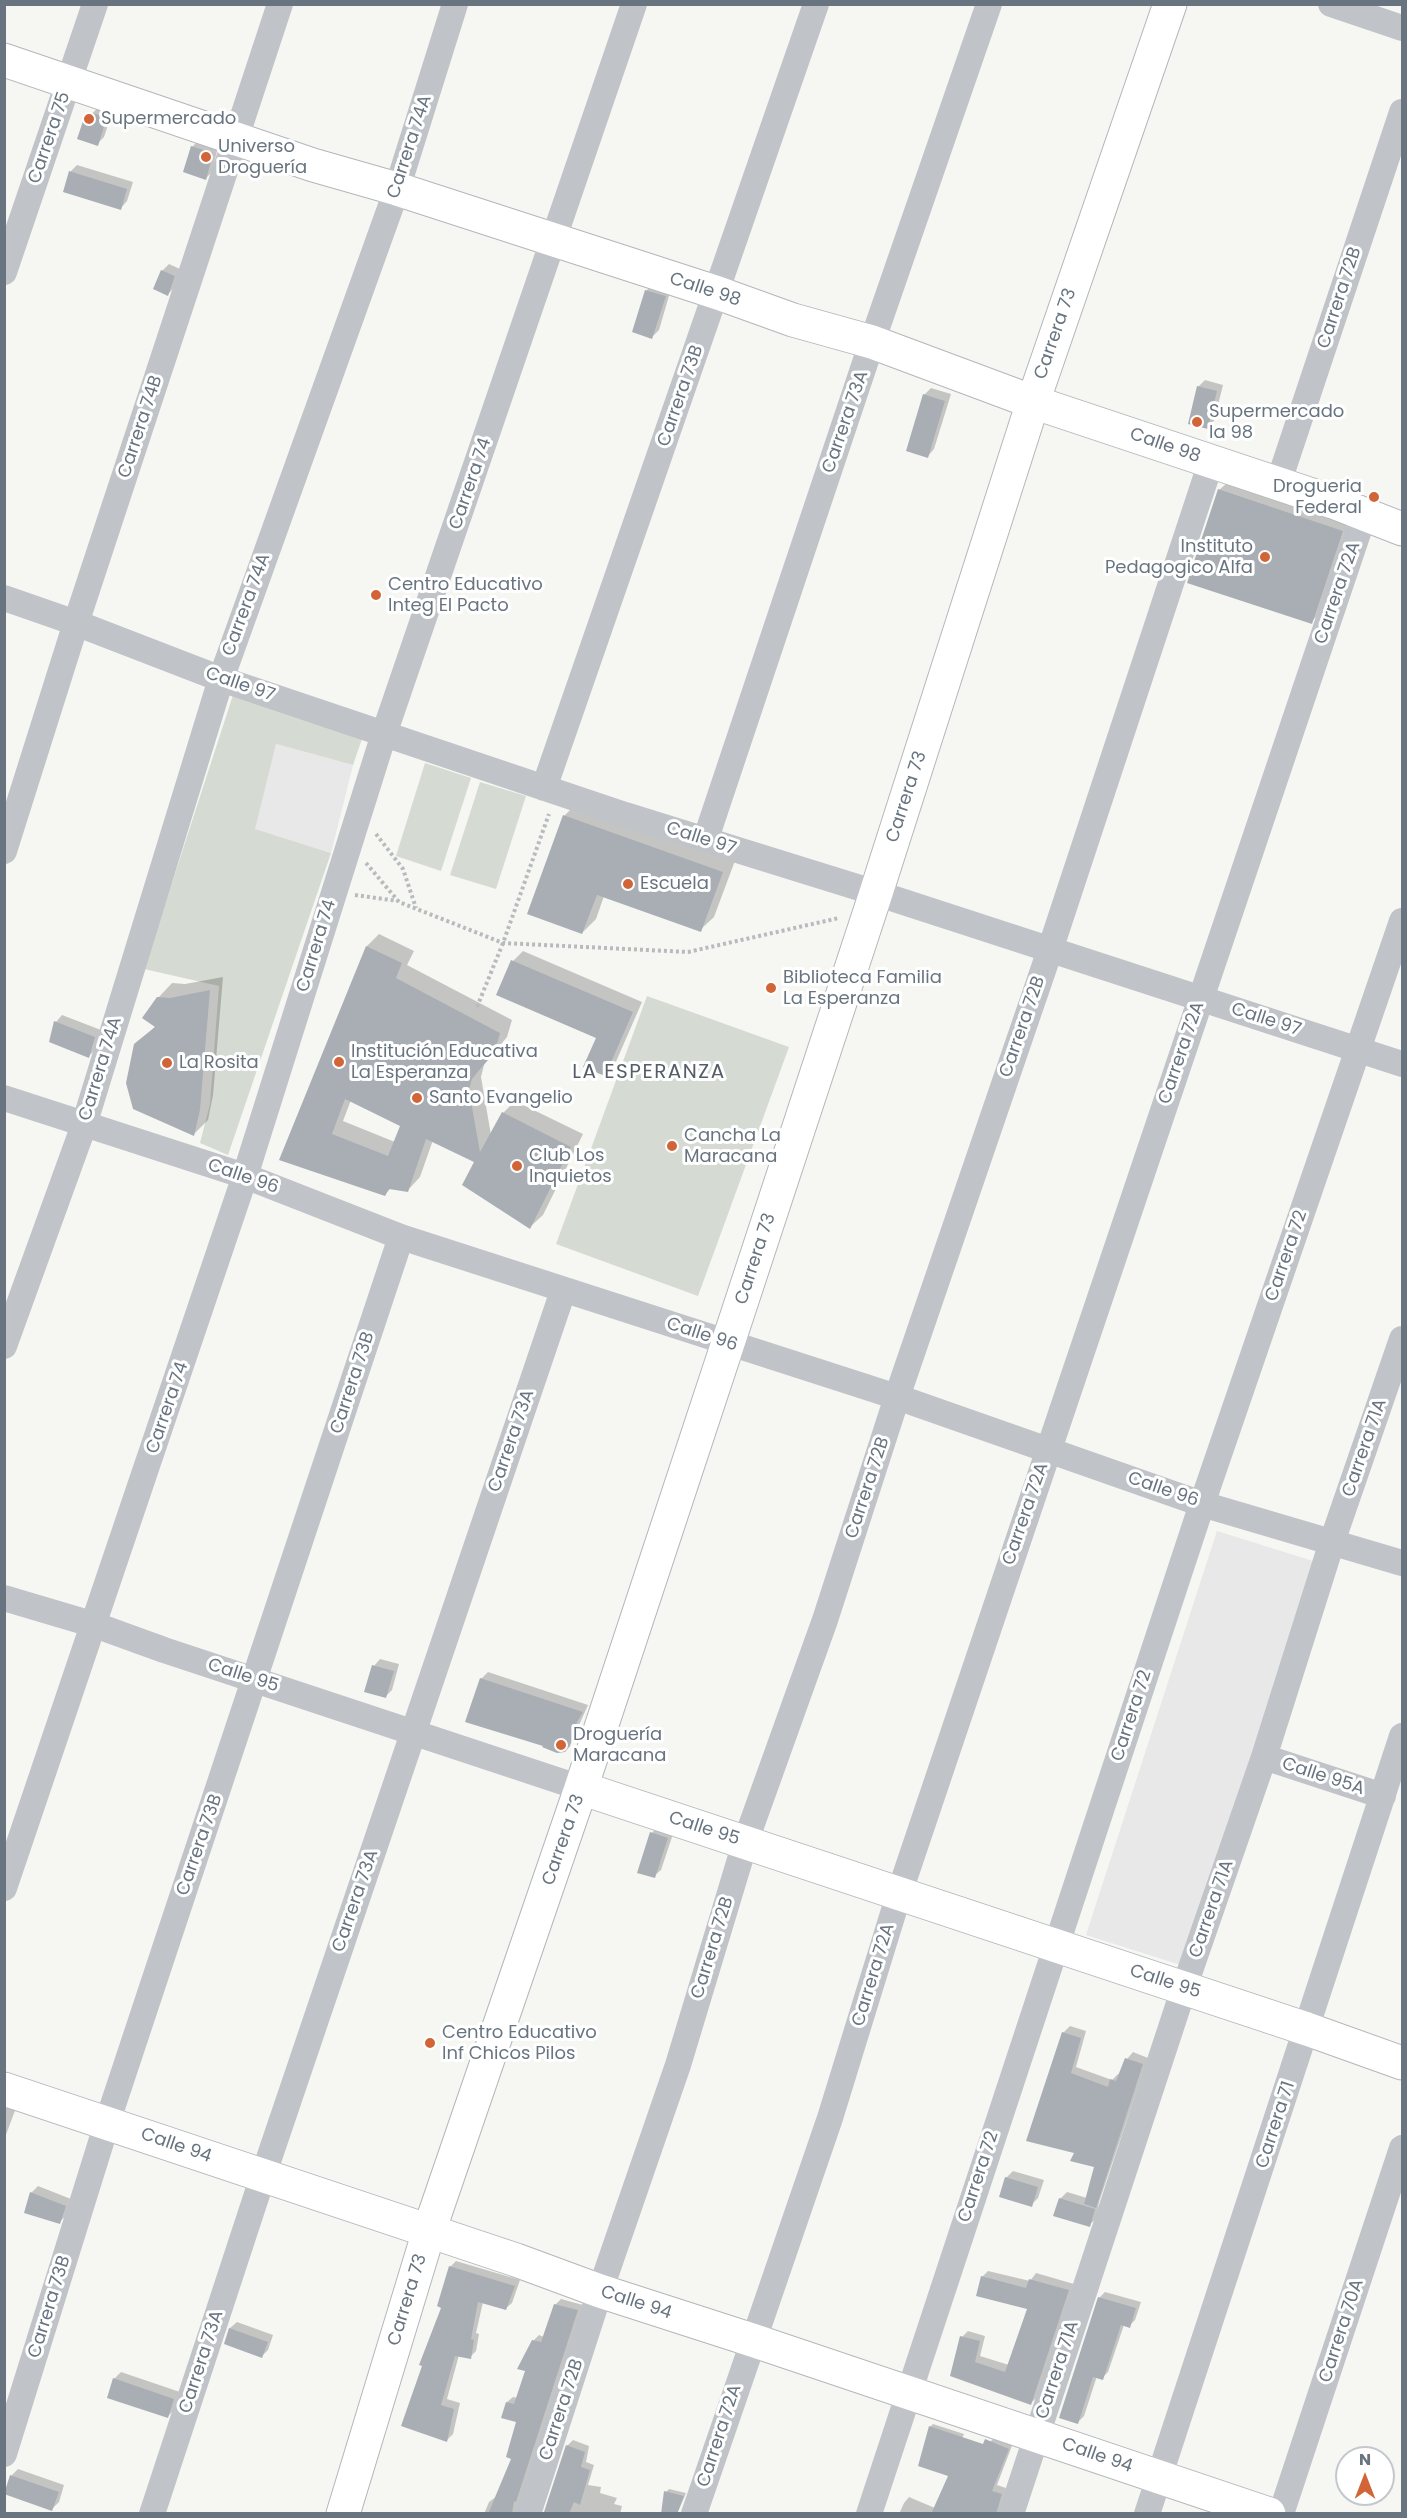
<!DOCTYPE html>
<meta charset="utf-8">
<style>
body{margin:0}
#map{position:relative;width:1407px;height:2518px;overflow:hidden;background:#f6f6f3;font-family:Poppins,sans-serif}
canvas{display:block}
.frame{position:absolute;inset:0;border:6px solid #687581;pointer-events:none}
.north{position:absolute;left:1335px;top:2446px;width:60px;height:60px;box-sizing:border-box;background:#fff;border:2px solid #c3c8cd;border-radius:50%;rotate:0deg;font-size:16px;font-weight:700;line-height:24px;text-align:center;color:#687581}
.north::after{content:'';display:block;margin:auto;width:21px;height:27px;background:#d16538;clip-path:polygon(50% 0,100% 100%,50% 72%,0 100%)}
</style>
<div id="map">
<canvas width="1407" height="2518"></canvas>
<div class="frame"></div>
<div class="north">N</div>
</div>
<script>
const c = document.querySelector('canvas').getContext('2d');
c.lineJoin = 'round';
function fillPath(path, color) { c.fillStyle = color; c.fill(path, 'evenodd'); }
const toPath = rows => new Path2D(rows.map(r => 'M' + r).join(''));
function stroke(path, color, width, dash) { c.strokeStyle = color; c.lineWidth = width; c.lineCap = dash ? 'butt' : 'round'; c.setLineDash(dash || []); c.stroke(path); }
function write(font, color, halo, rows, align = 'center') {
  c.font = font + ' Poppins,sans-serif'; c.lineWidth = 6; c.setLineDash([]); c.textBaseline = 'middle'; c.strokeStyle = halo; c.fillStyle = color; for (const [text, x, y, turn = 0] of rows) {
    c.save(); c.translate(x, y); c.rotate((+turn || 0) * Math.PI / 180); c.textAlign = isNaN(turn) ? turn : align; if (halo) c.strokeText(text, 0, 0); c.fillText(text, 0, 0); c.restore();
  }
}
fillPath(toPath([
 [276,744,353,765,331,853,254,829],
 [1217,1531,1316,1562,1184,1966,1086,1935]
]), '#e7e8e7');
fillPath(toPath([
 [233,695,363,736,353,765,276,744,255,829,331,853,228,1155,200,1143,210,1104,219,986,144,969],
 [425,763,471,778,441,871,396,856],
 [480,782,526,796,496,889,450,875],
 [647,996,789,1047,698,1296,556,1244]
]), '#d5dbd3');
fillPath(toPath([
 [99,107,113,110,104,137,97,144,86,119],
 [199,140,218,147,212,172,206,178,192,147],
 [77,165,133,182,127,201,121,208,70,172],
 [169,264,180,269,174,288,168,294,162,271],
 [653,284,671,289,659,330,652,337,646,291],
 [1205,380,1223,385,1214,421,1207,427,1198,387],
 [931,388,951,394,934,449,928,456,924,395],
 [1226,484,1349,524,1318,615,1311,622,1219,490],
 [578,802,736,858,714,917,700,930,604,896,596,919,582,933,529,913,565,815],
 [379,934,414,951,407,965,512,1020,507,1037,484,1065,481,1077,491,1135,503,1113,515,1101,583,1134,543,1215,530,1227,477,1161,433,1140,420,1177,408,1190,391,1188,385,1194,281,1159,367,946],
 [351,1100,402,1125,395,1142,343,1121],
 [523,951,642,1002,615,1064,605,1074,598,1037,513,961],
 [223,977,213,1095,208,1120,194,1134,136,1045,156,1026,158,998,172,983,185,984],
 [62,1015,101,1030,95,1050,88,1057,56,1022],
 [380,1659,399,1664,392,1690,385,1697,374,1666],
 [488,1672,588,1705,571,1743,564,1750,481,1679],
 [658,1826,674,1831,661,1870,654,1876,652,1833],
 [1070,2026,1086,2031,1076,2067,1112,2080,1118,2074,1120,2075,1127,2059,1133,2052,1148,2058,1099,2202,1096,2219,1089,2225,1060,2199,1067,2192,1087,2198,1095,2166,1076,2152,1063,2033],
 [4,2105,16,2108,4,2140],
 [1013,2171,1044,2180,1038,2198,1031,2205,1006,2178],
 [38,2186,71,2199,66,2216,59,2222,31,2193],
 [456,2261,520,2280,512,2303,505,2309,483,2302,476,2333,479,2334,476,2351,470,2357,459,2355,447,2399,460,2403,453,2434,447,2440,402,2425,443,2307,450,2267],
 [988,2271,1030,2281,1036,2273,1074,2284,1037,2397,1031,2403,952,2375,962,2337,968,2331,985,2336,980,2356,1009,2365,1029,2308,982,2277],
 [1105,2292,1141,2302,1135,2320,1129,2326,1124,2325,1108,2372,1102,2378,1097,2376,1084,2416,1078,2422,1099,2298],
 [561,2299,583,2305,519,2503,520,2514,484,2514,489,2502,497,2496,513,2458,518,2421,507,2402,513,2397,518,2398,527,2370,533,2341,539,2335,544,2337,556,2304],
 [237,2322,273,2335,268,2350,262,2356,226,2343,230,2328],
 [121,2372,180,2392,174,2410,167,2417,114,2379],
 [933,2424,964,2434,949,2470,930,2427],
 [996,2436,1013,2443,997,2485,1006,2488,1003,2514,965,2514,990,2442],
 [573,2440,589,2446,586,2462,594,2465,588,2485,601,2487,600,2493,617,2498,614,2504,622,2506,620,2514,544,2514,567,2446],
 [18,2469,64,2485,59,2502,52,2509,11,2476],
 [669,2489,686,2493,677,2514,666,2492],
 [909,2497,935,2508,932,2514,899,2514,904,2503]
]), '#0003');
fillPath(toPath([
 [91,113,107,117,98,146,77,139,84,118],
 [191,146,213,153,206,180,183,172],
 [69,171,127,189,121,210,63,192],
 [161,270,175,276,168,296,153,289],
 [645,290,666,296,652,339,632,332],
 [1197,386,1217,391,1208,429,1188,424],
 [923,394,945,401,928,458,906,451],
 [1218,489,1343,531,1312,624,1187,583],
 [563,815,723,872,701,932,597,895,582,934,527,914],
 [366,946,402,963,396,978,500,1033,495,1051,472,1079,469,1090,480,1152,502,1112,571,1147,530,1229,462,1185,474,1162,426,1139,408,1192,389,1189,385,1196,279,1160],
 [345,1099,400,1126,388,1156,332,1134],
 [511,960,633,1012,605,1076,583,1067,596,1038,496,995],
 [210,990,200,1110,194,1136,133,1109,126,1083,134,1044,155,1027,142,1018,157,997,170,998],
 [54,1021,95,1037,89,1058,49,1042],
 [372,1665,394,1671,386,1698,364,1692],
 [480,1678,583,1712,577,1722,570,1746,565,1752,557,1753,542,1747,543,1746,465,1722],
 [650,1832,668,1838,655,1878,637,1873],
 [1062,2032,1081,2038,1071,2073,1108,2087,1110,2079,1116,2081,1125,2058,1143,2064,1096,2208,1084,2204,1094,2167,1070,2161,1074,2153,1026,2141],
 [1005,2177,1038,2187,1032,2207,999,2197],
 [30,2192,66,2206,60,2224,24,2213],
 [1059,2198,1095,2209,1090,2227,1053,2216],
 [449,2266,515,2286,506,2310,478,2302,471,2339,474,2340,471,2359,455,2356,441,2405,454,2409,447,2442,401,2426,422,2366,419,2365,441,2308,437,2306],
 [981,2276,1026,2288,1029,2279,1069,2290,1031,2405,950,2376,960,2336,980,2341,975,2362,1005,2372,1027,2309,976,2296],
 [1098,2297,1136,2308,1130,2328,1121,2325,1103,2380,1093,2377,1078,2424,1059,2418],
 [554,2304,578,2310,516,2502,514,2501,512,2514,488,2514,511,2459,506,2457,516,2422,501,2418,506,2402,514,2404,525,2371,517,2369,532,2340,541,2342],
 [229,2328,268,2342,262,2358,224,2344],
 [113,2378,174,2399,168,2418,107,2398],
 [929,2426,983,2444,985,2439,1009,2449,992,2491,1002,2494,996,2514,931,2514,948,2476,918,2466],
 [566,2445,585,2452,581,2467,590,2470,580,2505,574,2502,569,2514,549,2514,544,2512],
 [10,2475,59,2492,52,2511,4,2494],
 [664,2491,684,2496,677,2514,661,2514]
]), '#a8aeb3');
const secondary = toPath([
 [4,60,313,165,397,189,718,293,793,320,872,342,1033,402,1333,502,1402,529],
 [581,1788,1307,2029,1402,2063],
 [4,2089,516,2260,600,2291,752,2340,1269,2514],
 [343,2514,429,2231,581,1788,728,1343,876,893,1033,402,1170,4]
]);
stroke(secondary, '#b3b7bb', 35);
stroke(toPath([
 [376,834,403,869,416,908],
 [366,863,399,902,503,943,688,952,839,918],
 [355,895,398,901],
 [477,1007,503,943,549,814]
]), '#b8bbbd', 4, [3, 3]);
stroke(toPath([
 [1331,4,1402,28],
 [4,272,95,4],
 [1278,484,1402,112],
 [4,598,76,623,221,679,625,815,876,893,1402,1064],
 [544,788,816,4],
 [705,841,872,342,989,4],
 [4,851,76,623,280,4],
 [4,1098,245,1176,401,1237,897,1397,1202,1504,1402,1563],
 [4,1346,84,1125,221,679,397,189,455,4],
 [4,1598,95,1625,164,1650,581,1788],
 [1264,1757,1383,1796],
 [4,1888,245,1176,384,734,634,4],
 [4,2454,107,2123,401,1237],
 [152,2514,263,2176,563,1291],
 [528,2514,600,2291,678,2065,745,1843,825,1620,897,1397,1050,950,1211,462],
 [694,2514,830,2118,899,1894,1364,515],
 [869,2514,1202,1504,1402,921],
 [1011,2514,1184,1988,1264,1757,1332,1542,1402,1339],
 [1147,2514,1402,1736],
 [1281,2514,1402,2148]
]), '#c0c3c7', 26);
stroke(secondary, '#fff', 33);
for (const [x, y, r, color] of [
 [89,119,6,"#d16538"],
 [206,157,6,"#d16538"],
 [1197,422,6,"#d16538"],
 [1374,497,6,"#d16538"],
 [1265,557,6,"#d16538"],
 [376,595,6,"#d16538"],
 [628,884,6,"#d16538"],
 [771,988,6,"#d16538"],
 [339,1062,6,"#d16538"],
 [167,1063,6,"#d16538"],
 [417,1098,6,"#d16538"],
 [672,1146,6,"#d16538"],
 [517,1166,6,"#d16538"],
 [561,1745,6,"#d16538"],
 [430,2043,6,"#d16538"]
]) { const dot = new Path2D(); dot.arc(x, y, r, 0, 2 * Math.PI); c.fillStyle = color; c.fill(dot); stroke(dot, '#fff', 2); }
write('18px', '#687581', '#fff', [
 ["Supermercado",101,119],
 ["Universo",218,147],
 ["Droguería",218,168],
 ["Supermercado",1209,412],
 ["la 98",1209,433],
 ["Drogueria",1362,487,"right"],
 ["Federal",1362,508,"right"],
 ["Instituto",1253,547,"right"],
 ["Pedagogico Alfa",1253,568,"right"],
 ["Centro Educativo",388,585],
 ["Integ El Pacto",388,606],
 ["Escuela",640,884],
 ["Biblioteca Familia",783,978],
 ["La Esperanza",783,999],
 ["Institución Educativa",351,1052],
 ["La Esperanza",351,1073],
 ["La Rosita",179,1063],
 ["Santo Evangelio",429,1098],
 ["Cancha La",684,1136],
 ["Maracana",684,1157],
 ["Club Los",529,1156],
 ["Inquietos",529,1177],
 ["Droguería",573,1735],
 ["Maracana",573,1756],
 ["Centro Educativo",442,2033],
 ["Inf Chicos Pilos",442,2054]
], 'left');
write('18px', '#687581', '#fff', [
 ["Carrera 75",50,138,-71],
 ["Carrera 74A",410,147,-72],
 ["Calle 98",705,290,18],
 ["Carrera 72B",1340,298,-72],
 ["Carrera 73",1056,334,-71],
 ["Carrera 73B",681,396,-71],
 ["Carrera 73A",846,422,-71],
 ["Carrera 74B",141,427,-72],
 ["Calle 98",1165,446,19],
 ["Carrera 74",471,484,-71],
 ["Carrera 72A",1338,593,-71],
 ["Carrera 74A",247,605,-70],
 ["Calle 97",240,685,19],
 ["Carrera 73",907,797,-72],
 ["Calle 97",701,839,18],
 ["Carrera 74",317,946,-73],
 ["Calle 97",1266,1020,18],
 ["Carrera 72B",1023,1027,-71],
 ["Carrera 72A",1182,1053,-71],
 ["Carrera 74A",101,1069,-73],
 ["Calle 96",243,1177,19],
 ["Carrera 72",1287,1256,-71],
 ["Carrera 73",756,1259,-72],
 ["Calle 96",702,1335,18],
 ["Carrera 73B",353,1383,-72],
 ["Carrera 74",168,1408,-71],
 ["Carrera 73A",512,1441,-71],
 ["Carrera 71A",1365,1448,-71],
 ["Carrera 72B",868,1488,-72],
 ["Calle 96",1163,1490,19],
 ["Carrera 72A",1026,1514,-71],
 ["Calle 95",243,1676,18],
 ["Carrera 72",1132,1716,-72],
 ["Calle 95A",1323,1777,18],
 ["Calle 95",704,1829,18],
 ["Carrera 73",564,1840,-71],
 ["Carrera 73B",200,1845,-71],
 ["Carrera 73A",356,1901,-71],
 ["Carrera 71A",1212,1909,-71],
 ["Carrera 72B",713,1948,-73],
 ["Carrera 72A",874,1975,-73],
 ["Calle 95",1165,1982,18],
 ["Carrera 71",1276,2125,-72],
 ["Calle 94",176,2146,19],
 ["Carrera 72",979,2177,-72],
 ["Carrera 73",408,2300,-73],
 ["Calle 94",636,2303,18],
 ["Carrera 73B",50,2307,-73],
 ["Carrera 70A",1342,2331,-72],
 ["Carrera 73A",202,2362,-72],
 ["Carrera 71A",1058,2370,-72],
 ["Carrera 72B",562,2410,-72],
 ["Carrera 72A",720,2436,-72],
 ["Calle 94",1097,2456,19]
]);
c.letterSpacing = '1.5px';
write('20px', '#555e67', '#fff', [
 ["LA ESPERANZA",649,1073]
]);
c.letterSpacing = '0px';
</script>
